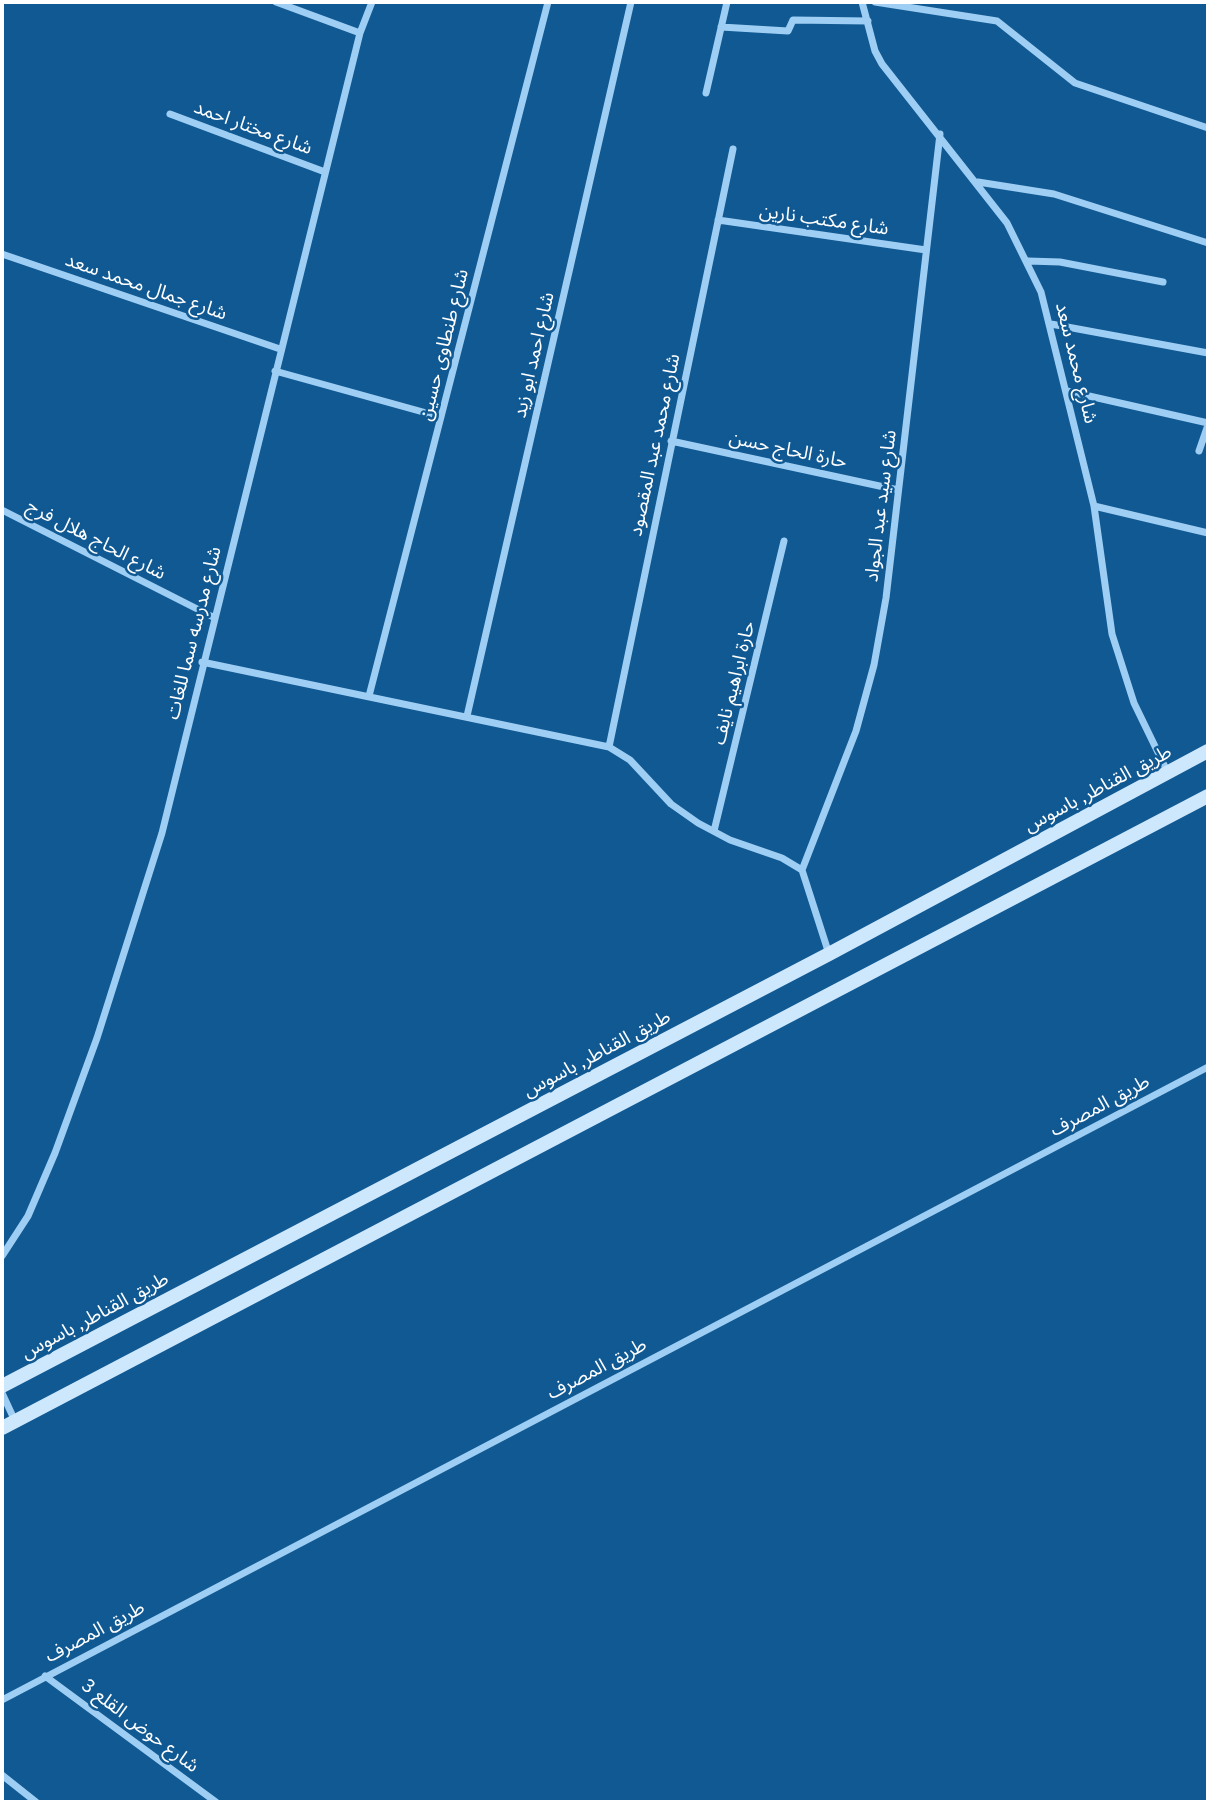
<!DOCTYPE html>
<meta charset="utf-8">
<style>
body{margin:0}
#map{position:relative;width:1210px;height:1804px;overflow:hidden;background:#105993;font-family:"IBM Plex Sans",sans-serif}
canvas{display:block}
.frame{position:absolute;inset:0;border:4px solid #fff;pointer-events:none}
</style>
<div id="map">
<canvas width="1210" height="1804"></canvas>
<div class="frame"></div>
</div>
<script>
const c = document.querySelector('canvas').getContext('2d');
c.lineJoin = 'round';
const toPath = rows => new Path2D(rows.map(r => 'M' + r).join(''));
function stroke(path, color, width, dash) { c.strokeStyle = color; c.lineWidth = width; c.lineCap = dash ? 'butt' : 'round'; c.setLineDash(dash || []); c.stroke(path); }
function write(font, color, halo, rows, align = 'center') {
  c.font = font + ' "IBM Plex Sans","Noto Sans Arabic",sans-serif'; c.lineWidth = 5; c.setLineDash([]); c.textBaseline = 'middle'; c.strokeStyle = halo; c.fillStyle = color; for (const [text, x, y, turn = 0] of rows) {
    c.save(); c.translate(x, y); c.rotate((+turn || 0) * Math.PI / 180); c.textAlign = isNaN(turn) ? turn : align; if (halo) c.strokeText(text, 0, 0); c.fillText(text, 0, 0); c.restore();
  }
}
stroke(toPath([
 [276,2,360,33],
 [862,2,875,51,882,64,1007,223,1041,292,1094,506,1112,634,1134,703,1168,773],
 [875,2,997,21,1075,83,1208,128],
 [721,27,788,31,793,20,868,21],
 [706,93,727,2],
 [170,114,325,172],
 [978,182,1054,194,1208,243],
 [718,220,926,250],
 [2,254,280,349],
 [1028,261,1060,262,1163,282],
 [1051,324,1208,353],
 [275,371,441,417],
 [1067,391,1208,423],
 [671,441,898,490],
 [1199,451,1208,425],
 [1094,506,1208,533],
 [2,510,213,617],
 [202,662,609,747,630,760,671,804,698,823,730,840,782,858,802,870,829,954],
 [369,696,548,2],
 [467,716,631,2],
 [609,747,733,149],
 [714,831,784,541],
 [802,870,856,731,874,665,886,598,940,134],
 [2,1256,28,1216,55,1153,97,1038,162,833,360,33,372,2],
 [2,1393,15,1421],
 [45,1676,216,1802],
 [2,1700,1208,1067],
 [2,1775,36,1802]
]), '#9ecef3', 7);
stroke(toPath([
 [2,1386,829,954,1208,751],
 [2,1428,1208,796]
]), '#cde7fd', 14);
write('19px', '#fff', '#105993', [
 ["شارع مختار احمد",253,128,20],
 ["شارع مكتب نارين",824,220,8],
 ["شارع جمال محمد سعد",146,287,19],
 ["شارع طنطاوى حسين",444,345,-76],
 ["شارع احمد ابو زيد",534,355,-77],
 ["شارع محمد سعد",1076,363,76],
 ["شارع محمد عبد المقصود",655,445,-78],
 ["حارة الحاج حسن",788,450,12],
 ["شارع سيد عبد الجواد",881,506,-83],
 ["شارع الحاج هلال فرج",96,540,27],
 ["شارع مدرسه سما للغات",194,633,-76],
 ["حارة ابراهيم نايف",734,683,-76],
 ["طريق القناطر, باسوس",1098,789,-28],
 ["طريق القناطر, باسوس",597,1054,-28],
 ["طريق المصرف",1100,1106,-28],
 ["طريق القناطر, باسوس",95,1316,-28],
 ["طريق المصرف",597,1369,-28],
 ["طريق المصرف",95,1632,-28],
 ["شارع حوض القلع 3",140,1726,37]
]);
</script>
